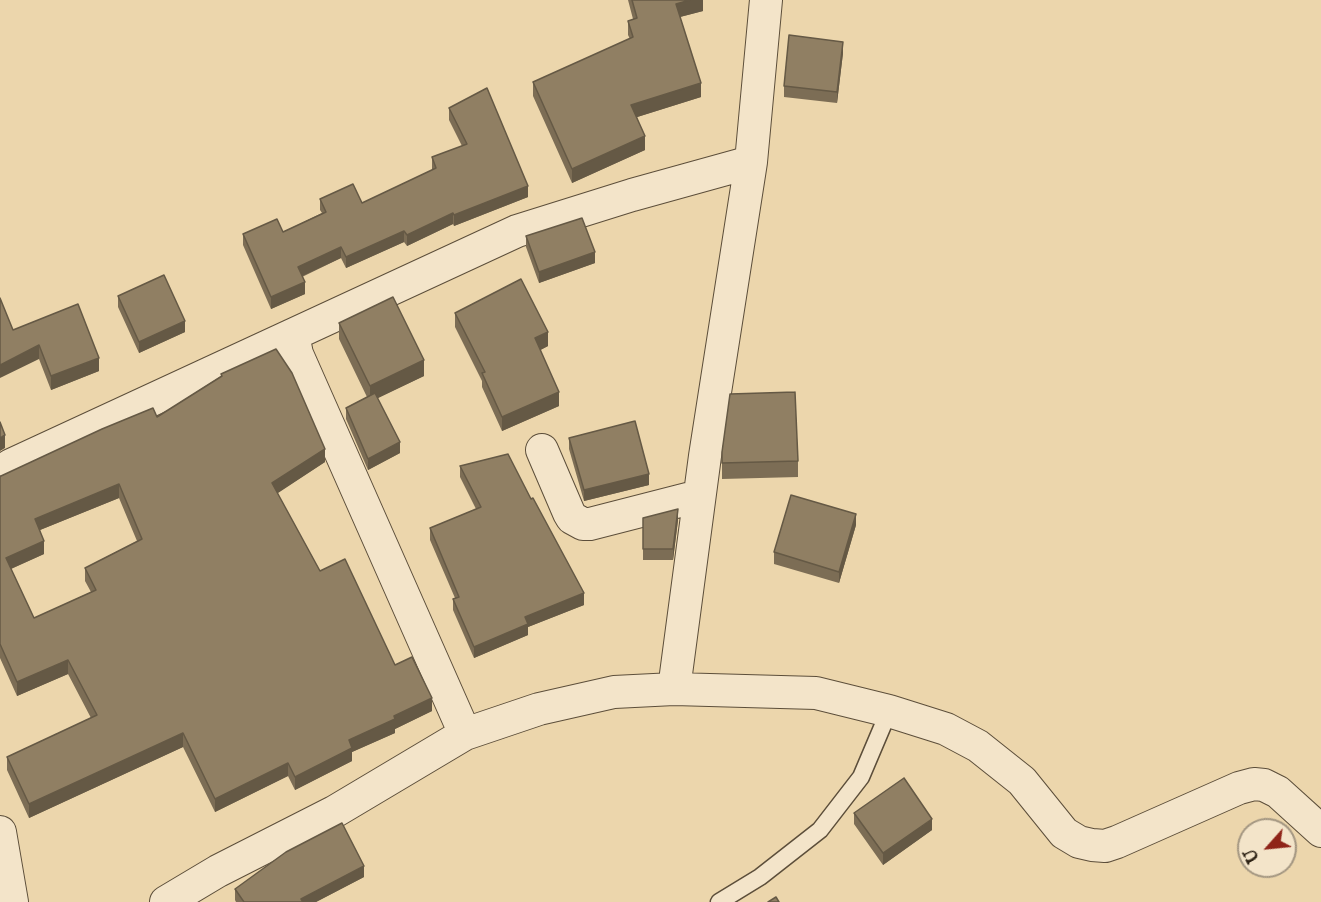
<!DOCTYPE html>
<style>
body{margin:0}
#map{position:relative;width:1321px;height:902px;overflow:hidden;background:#ecd6ac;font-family:"IM FELL English",serif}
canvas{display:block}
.north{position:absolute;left:1237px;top:818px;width:60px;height:60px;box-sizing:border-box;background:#f3e4c9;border:2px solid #a39681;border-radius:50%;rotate:243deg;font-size:16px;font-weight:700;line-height:24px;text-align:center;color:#2c2114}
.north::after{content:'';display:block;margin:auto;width:21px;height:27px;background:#8f2418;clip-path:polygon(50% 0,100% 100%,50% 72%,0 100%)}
</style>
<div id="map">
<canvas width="1321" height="902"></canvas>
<div class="north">U</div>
</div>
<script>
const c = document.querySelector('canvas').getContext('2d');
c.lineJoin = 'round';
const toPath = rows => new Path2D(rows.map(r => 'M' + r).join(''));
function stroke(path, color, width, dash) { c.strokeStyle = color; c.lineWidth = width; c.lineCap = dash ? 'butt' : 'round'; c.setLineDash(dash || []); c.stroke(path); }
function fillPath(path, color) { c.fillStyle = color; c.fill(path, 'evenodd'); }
const service = toPath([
 [719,902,760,877,820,830,861,777,889,711]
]);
const minor = toPath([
 [542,450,569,513,572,518,583,524,590,524,699,496],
 [0,472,11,465,517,231,632,195,751,162,766,0],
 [674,689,705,456,751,162],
 [465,734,539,709,614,692,674,689,816,693,889,711,946,729,978,746,1022,781,1064,833,1079,842,1092,845,1105,846,1117,842,1239,788,1254,784,1264,785,1278,792,1321,831],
 [0,832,12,902],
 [166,902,218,871,334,812,465,734,297,354,293,335]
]);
stroke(service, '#5c4e3a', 19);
stroke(minor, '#5c4e3a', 34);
stroke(service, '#f3e4c9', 16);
stroke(minor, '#f3e4c9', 32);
fillPath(toPath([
 [628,0,703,0,703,11,680,17,701,97,637,117,645,150,572,183,533,96,533,82,630,39,628,35,628,21,633,19],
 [843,53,837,103,784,97,784,86],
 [449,108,528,197,454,226,453,224,407,246,404,242,346,268,341,258,302,277,305,294,271,309,243,245,243,234,283,232,322,213,320,210,320,199,362,203,432,170,432,157,462,146,449,120],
 [526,236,595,263,539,283,526,247],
 [118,296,185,332,139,353,118,307],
 [455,313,548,346,540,350,559,406,502,431,482,387,482,381,455,327],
 [339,323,424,376,377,398,400,453,368,470,346,419,346,408,367,397,339,339],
 [13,330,99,371,51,390,39,359],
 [221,374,325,462,277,493,320,571,432,711,395,729,395,733,352,752,352,761,295,790,288,776,215,812,183,747,29,818,7,770,7,757,91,718,68,674,17,696,0,658,0,476,157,417,221,376],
 [119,498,137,541,85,568,85,581,91,592,34,618,11,569,44,554,40,530],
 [569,438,649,485,584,501,569,449],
 [722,452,798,461,798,477,722,479],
 [460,466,584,605,528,627,528,635,474,658,453,610,453,599,455,598,430,540,430,528,476,509,460,477],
 [643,518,678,520,673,560,643,560],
 [856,525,839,583,774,564,774,552],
 [854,813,932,830,883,865,854,824],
 [364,877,316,902,236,902,235,900,235,889]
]), '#7c6d55');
fillPath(toPath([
 [690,0,703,0,703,11,676,18,676,4],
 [843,42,843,53,837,103,837,92],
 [701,83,701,97,631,119,631,105],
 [645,136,645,150,572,183,572,169],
 [528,186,528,197,454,226,454,215],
 [453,213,453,224,407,246,407,235],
 [404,231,404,242,346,268,346,257],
 [341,247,341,258,298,278,298,267],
 [595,252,595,263,539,283,539,272],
 [305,282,305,294,271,309,271,297],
 [185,321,185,332,139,353,139,342],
 [548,332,548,346,535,353,535,338],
 [39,345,39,359,0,378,0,365],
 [99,358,99,371,51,390,51,376],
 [424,360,424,376,370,402,370,386],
 [559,392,559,406,502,431,502,417],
 [5,435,5,448,0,451,0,438],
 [400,442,400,453,368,470,368,459],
 [325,449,325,462,272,497,272,483],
 [649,474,649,485,584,501,584,490],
 [119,484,119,498,35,532,35,519],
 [678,509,678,520,673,560,673,549],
 [856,514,856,525,839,583,839,572],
 [44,541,44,554,6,571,6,558],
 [584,593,584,605,528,627,528,635,474,658,474,647,525,617],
 [68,660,68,674,17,696,17,682],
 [432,698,432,711,395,729,395,733,352,752,352,761,295,790,295,777,349,740,394,716],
 [183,733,183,747,29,818,29,804],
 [288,763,288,776,215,812,215,799],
 [932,819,932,830,883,865,883,853],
 [364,866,364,877,316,902,301,902,301,899]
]), '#655945');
const building = toPath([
 [632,0,690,0,676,4,701,83,631,105,645,136,572,169,533,82,633,37,628,21,637,18,632,0],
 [789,35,843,42,837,92,784,86,789,35],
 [487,88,528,186,454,215,453,213,407,235,404,231,346,257,341,247,298,267,305,282,271,297,243,234,277,219,283,232,326,212,320,199,353,184,362,203,436,168,432,157,467,144,449,108,487,88],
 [582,218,595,252,539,272,526,236,582,218],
 [164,275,185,321,139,342,118,296,164,275],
 [521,279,548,332,535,338,559,392,502,417,482,373,485,372,455,313,521,279],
 [393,297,424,360,370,386,339,323,393,297],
 [0,298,13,330,78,304,99,358,51,376,39,345,0,365,0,298],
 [276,349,292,373,325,449,272,483,320,571,345,559,395,665,412,657,432,698,394,716,395,719,349,740,352,748,295,777,288,763,215,799,183,733,29,804,7,757,97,715,68,660,17,682,0,644,0,476,1,476,102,429,153,408,157,417,222,376,221,374,276,349],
 [119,484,142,539,85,568,96,590,34,618,6,558,44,541,35,519,119,484],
 [795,392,798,461,722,463,722,452,730,394,795,392],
 [375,393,400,442,368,459,346,408,375,393],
 [635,421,649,474,584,490,569,438,635,421],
 [0,422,5,435,0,438,0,422],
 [508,454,531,499,533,498,584,593,525,617,528,624,474,647,453,599,459,597,430,528,481,507,460,466,508,454],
 [791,495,856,514,839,572,774,552,791,495],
 [678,509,673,549,643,549,643,518,678,509],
 [904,778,932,819,883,853,854,813,904,778],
 [342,823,364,866,301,899,303,902,244,902,235,889,286,852,342,823],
 [776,897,779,902,768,902,776,897]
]);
fillPath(building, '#907f63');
stroke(building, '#655945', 1.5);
</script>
